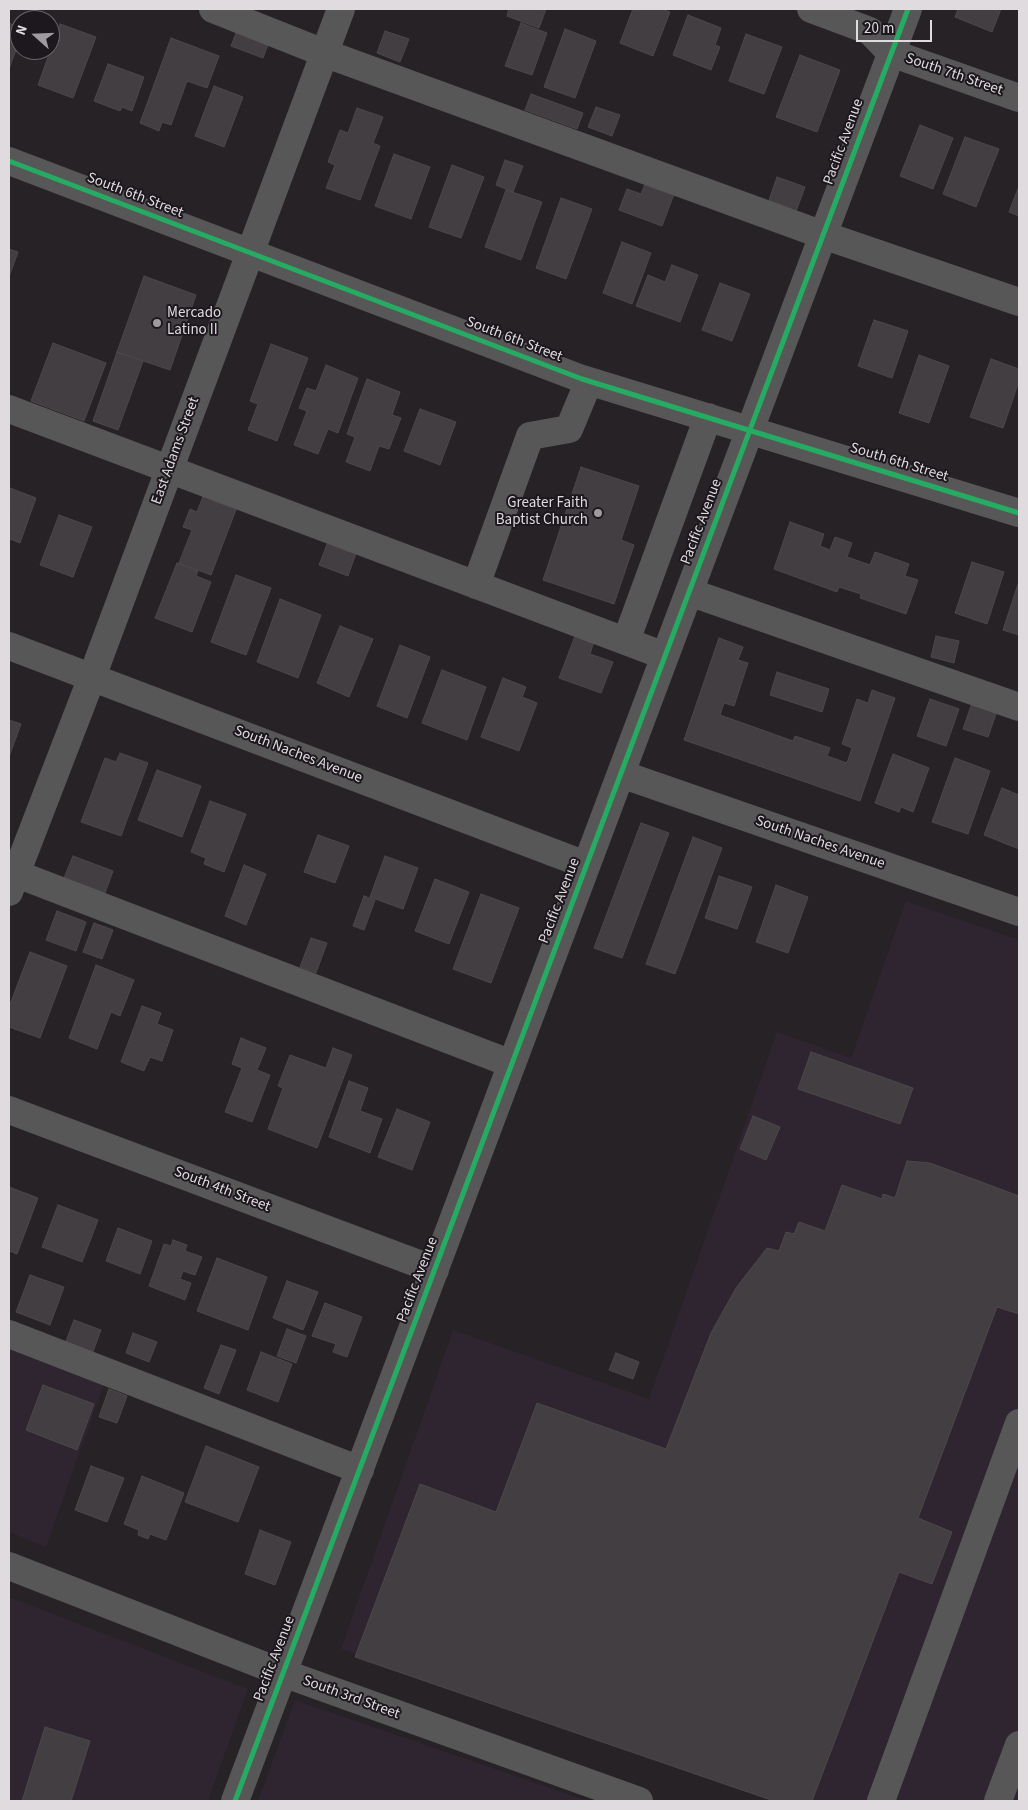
<!DOCTYPE html>
<style>
body{margin:0}
#map{position:relative;width:1028px;height:1810px;overflow:hidden;background:#262226;font-family:"Source Sans 3",sans-serif}
canvas{display:block}
.frame{position:absolute;inset:0;border:10px solid #dfdbdf;pointer-events:none}
.north{position:absolute;left:10px;top:10px;width:50px;height:50px;box-sizing:border-box;background:#1d181e;border:1px solid #6b666b;border-radius:50%;rotate:290deg;font-size:14px;font-weight:700;line-height:20px;text-align:center;color:#dfdbdf}
.north::after{content:'';display:block;margin:auto;width:18px;height:22px;background:#9e9a9e;clip-path:polygon(50% 0,100% 100%,50% 72%,0 100%)}
.scale{position:absolute;left:856px;top:20px;width:76px;height:22px;box-sizing:border-box;border:2px solid #dfdbdf;border-top:0;padding-left:6px;font-size:15px;line-height:18px;white-space:nowrap;color:#dfdbdf;-webkit-text-stroke:4px #1d181e;paint-order:stroke}
</style>
<div id="map">
<canvas width="1028" height="1810"></canvas>
<div class="frame"></div>
<div class="north">N</div>
<div class="scale">20 m</div>
</div>
<script>
const c = document.querySelector('canvas').getContext('2d');
c.lineJoin = 'round';
function fillPath(path, color) { c.fillStyle = color; c.fill(path, 'evenodd'); }
const toPath = rows => new Path2D(rows.map(r => 'M' + r).join(''));
function stroke(path, color, width, dash) { c.strokeStyle = color; c.lineWidth = width; c.lineCap = dash ? 'butt' : 'round'; c.setLineDash(dash || []); c.stroke(path); }
function write(font, color, halo, rows, align = 'center') {
  c.font = font + ' "Source Sans 3",sans-serif'; c.lineWidth = 4; c.setLineDash([]); c.textBaseline = 'middle'; c.strokeStyle = halo; c.fillStyle = color; for (const [text, x, y, turn = 0] of rows) {
    c.save(); c.translate(x, y); c.rotate((+turn || 0) * Math.PI / 180); c.textAlign = isNaN(turn) ? turn : align; if (halo) c.strokeText(text, 0, 0); c.fillText(text, 0, 0); c.restore();
  }
}
fillPath(toPath([
 [906,901,1019,940,1019,1801,772,1801,341,1649,453,1330,649,1399,777,1032,851,1058],
 [9,1322,112,1362,46,1547,9,1532],
 [9,1597,248,1689,208,1801,9,1801],
 [295,1700,588,1801,258,1801]
]), '#2e2530');
const building = toPath([
 [509,9,546,9,539,28,507,16,509,9],
 [633,9,662,9,670,12,653,56,620,43,633,9],
 [958,9,1001,9,992,32,955,17,958,9],
 [688,15,721,28,715,45,720,47,711,70,673,55,688,15],
 [9,23,20,28,20,39,9,69,9,23],
 [521,23,547,33,532,75,505,66,521,23],
 [60,24,96,37,73,98,38,85,60,24],
 [238,28,270,39,263,58,231,46,238,28],
 [565,29,596,41,575,98,544,87,565,29],
 [385,31,409,39,400,62,377,53,385,31],
 [746,34,782,47,764,94,729,81,746,34],
 [171,38,219,56,207,88,187,81,171,125,162,122,159,131,140,123,171,38],
 [800,55,840,70,817,132,776,117,800,55],
 [108,64,144,77,132,111,122,107,120,111,94,101,108,64],
 [214,86,243,97,224,147,195,136,214,86],
 [531,94,583,113,577,129,525,110,531,94],
 [596,107,620,115,612,136,588,127,596,107],
 [357,108,383,117,373,143,380,146,360,200,326,188,335,165,328,162,340,130,348,133,357,108],
 [920,125,953,138,933,189,900,176,920,125],
 [965,137,999,149,976,207,943,194,965,137],
 [394,154,430,167,411,219,375,206,394,154],
 [505,160,523,166,513,192,496,185,505,160],
 [452,165,484,177,461,238,429,227,452,165],
 [777,177,805,187,795,214,768,203,777,177],
 [645,184,674,194,662,226,619,210,627,189,641,194,645,184],
 [1019,186,1019,216,1009,212,1019,186],
 [506,190,542,202,521,260,485,247,506,190],
 [561,198,592,209,566,279,536,268,561,198],
 [622,242,651,253,632,304,603,293,622,242],
 [9,249,18,252,9,277,9,249],
 [672,265,698,275,680,322,636,306,648,275,665,282,672,265],
 [144,276,196,295,170,370,117,352,144,276],
 [720,283,750,294,732,341,702,330,720,283],
 [874,320,908,331,892,378,858,366,874,320],
 [53,343,106,363,84,421,31,401,53,343],
 [271,344,308,358,277,441,248,430,258,404,250,401,271,344],
 [117,352,143,361,118,430,93,421,117,352],
 [919,355,949,366,929,423,899,413,919,355],
 [991,359,1019,369,1019,381,1003,428,970,417,991,359],
 [326,365,358,378,338,433,328,429,318,454,294,445,307,411,299,408,307,388,316,391,326,365],
 [367,379,400,392,392,415,401,418,389,449,379,446,370,471,346,462,355,437,347,434,367,379],
 [420,409,456,422,440,465,404,451,420,409],
 [581,467,639,486,621,540,634,545,614,604,543,580,581,467],
 [10,488,36,498,20,543,10,539,9,543,10,488],
 [204,494,237,507,211,575,179,563,192,530,183,527,190,509,197,512,204,494],
 [59,515,92,527,73,577,40,565,59,515],
 [790,522,824,534,820,546,830,550,835,537,852,543,847,557,870,565,875,552,909,564,905,576,918,580,906,614,860,598,861,594,839,587,837,592,774,569,790,522],
 [328,542,356,553,348,576,319,565,328,542],
 [972,562,1004,572,987,624,955,613,972,562],
 [177,563,198,571,196,576,211,582,192,632,155,618,177,563],
 [236,575,271,588,246,655,211,642,236,575],
 [1019,581,1019,635,1003,630,1019,581],
 [280,599,321,615,298,678,257,662,280,599],
 [340,626,373,639,349,697,317,683,340,626],
 [577,631,595,638,590,654,613,662,601,693,559,678,577,631],
 [936,636,959,641,954,663,931,657,936,636],
 [719,638,743,647,738,660,748,663,734,706,724,703,720,715,793,741,795,736,830,748,827,756,847,763,852,748,842,744,857,699,868,703,872,690,895,698,860,801,684,740,719,638],
 [400,645,430,657,407,718,377,706,400,645],
 [442,670,486,687,467,740,422,723,442,670],
 [777,672,829,689,822,712,770,695,777,672],
 [503,678,526,687,522,697,537,703,519,751,481,737,503,678],
 [930,699,959,709,946,746,917,736,930,699],
 [972,703,997,711,988,737,963,729,972,703],
 [9,720,21,724,9,757,9,720],
 [120,753,148,763,121,836,81,822,105,758,116,762,120,753],
 [893,754,929,768,913,812,901,807,899,812,875,803,893,754],
 [955,758,990,771,968,834,932,822,955,758],
 [157,770,201,786,182,837,138,820,157,770],
 [1002,788,1019,795,1019,849,984,835,1002,788],
 [210,801,246,814,224,872,204,864,206,858,191,852,210,801],
 [641,823,669,833,622,958,594,948,641,823],
 [318,835,349,846,335,883,304,872,318,835],
 [693,837,722,848,675,974,646,964,693,837],
 [73,856,113,871,105,893,64,878,73,856],
 [385,856,418,868,403,909,370,897,385,856],
 [244,865,266,874,246,925,225,916,244,865],
 [719,876,752,887,737,929,705,918,719,876],
 [435,879,469,892,449,944,415,931,435,879],
 [776,885,808,897,788,953,756,942,776,885],
 [481,894,519,908,491,983,453,969,481,894],
 [364,896,375,900,364,930,353,926,364,896],
 [57,911,86,922,76,951,46,940,57,911],
 [94,923,113,930,102,959,83,952,94,923],
 [311,938,327,943,316,973,300,967,311,938],
 [30,952,67,966,40,1038,9,1027,9,1007,30,952],
 [96,965,134,980,120,1016,111,1012,97,1049,69,1038,96,965],
 [142,1006,161,1013,157,1024,173,1030,162,1061,150,1057,144,1071,121,1062,142,1006],
 [241,1038,266,1048,257,1070,270,1075,252,1122,225,1112,242,1068,232,1064,241,1038],
 [333,1048,352,1055,317,1148,268,1129,283,1088,278,1086,290,1055,326,1068,333,1048],
 [811,1052,913,1088,900,1124,798,1089,811,1052],
 [349,1081,368,1088,360,1111,382,1119,370,1153,329,1137,349,1081],
 [397,1109,430,1122,412,1170,378,1157,397,1109],
 [753,1116,780,1127,766,1160,740,1149,753,1116],
 [907,1161,930,1163,1019,1196,1019,1314,997,1307,918,1518,952,1532,932,1584,899,1572,812,1801,774,1801,355,1657,420,1484,496,1512,537,1403,666,1449,711,1333,736,1288,767,1248,779,1251,786,1232,794,1234,799,1222,825,1231,842,1185,882,1199,883,1194,895,1198,907,1161],
 [9,1187,38,1198,17,1254,9,1251,9,1187],
 [58,1205,98,1220,82,1262,42,1247,58,1205],
 [118,1228,152,1241,140,1274,106,1261,118,1228],
 [173,1240,187,1245,185,1251,202,1257,195,1275,183,1271,180,1279,191,1283,185,1300,149,1286,164,1244,171,1246,173,1240],
 [217,1258,267,1277,248,1330,197,1311,217,1258],
 [30,1275,64,1287,50,1325,16,1312,30,1275],
 [287,1281,318,1292,303,1330,273,1318,287,1281],
 [325,1303,362,1317,347,1357,333,1352,336,1344,312,1336,325,1303],
 [74,1320,101,1330,92,1354,65,1344,74,1320],
 [287,1329,306,1336,296,1363,277,1356,287,1329],
 [133,1333,157,1342,149,1362,126,1353,133,1333],
 [221,1345,236,1350,219,1394,204,1388,221,1345],
 [261,1352,292,1364,278,1402,247,1390,261,1352],
 [616,1353,639,1362,633,1379,609,1370,616,1353],
 [43,1385,94,1404,77,1450,26,1430,43,1385],
 [109,1389,127,1396,117,1423,99,1417,109,1389],
 [206,1446,259,1467,238,1522,185,1502,206,1446],
 [91,1466,124,1478,107,1522,75,1510,91,1466],
 [142,1476,184,1493,166,1540,150,1534,148,1539,138,1535,139,1530,124,1524,142,1476],
 [260,1530,291,1542,275,1585,245,1574,260,1530],
 [45,1727,90,1741,71,1801,22,1801,45,1727]
]);
fillPath(building, '#423e41');
stroke(building, '#4c484a', 1);
stroke(toPath([
 [213,9,324,53,823,235,1019,302],
 [811,9,870,31,891,53,1019,98],
 [9,161,582,379,1019,513],
 [9,409,665,656],
 [476,585,530,436,569,429,589,381],
 [689,592,1019,707],
 [626,641,708,417],
 [9,646,586,865],
 [621,774,1019,912],
 [9,871,512,1064],
 [9,892,92,677,341,9],
 [9,1110,435,1270],
 [9,1334,360,1470],
 [9,1566,283,1673,639,1801],
 [235,1801,908,9],
 [881,1801,1019,1423],
 [998,1801,1019,1745]
]), '#585758', 28);
stroke(toPath([
 [9,161,582,379,1019,513],
 [235,1801,908,9]
]), '#26ab63', 5);
for (const [x, y, r, color] of [
 [157,323,5,"#9e9a9e"],
 [598,513,5,"#9e9a9e"]
]) { const dot = new Path2D(); dot.arc(x, y, r, 0, 2 * Math.PI); c.fillStyle = color; c.fill(dot); stroke(dot, '#1d181e', 2); }
write('15px', '#dfdbdf', '#1d181e', [
 ["South 7th Street",954,75,19],
 ["Pacific Avenue",844,142,-70],
 ["South 6th Street",135,196,21],
 ["South 6th Street",514,340,21],
 ["East Adams Street",176,451,-70],
 ["South 6th Street",899,463,17],
 ["Pacific Avenue",702,522,-69],
 ["South Naches Avenue",298,755,21],
 ["South Naches Avenue",820,843,19],
 ["Pacific Avenue",560,901,-69],
 ["South 4th Street",222,1190,21],
 ["Pacific Avenue",418,1280,-69],
 ["Pacific Avenue",275,1659,-69],
 ["South 3rd Street",351,1698,20]
]);
write('15px', '#dfdbdf', '#1d181e', [
 ["Mercado",167,314],
 ["Latino II",167,331],
 ["Greater Faith",588,504,"right"],
 ["Baptist Church",588,521,"right"]
], 'left');
</script>
